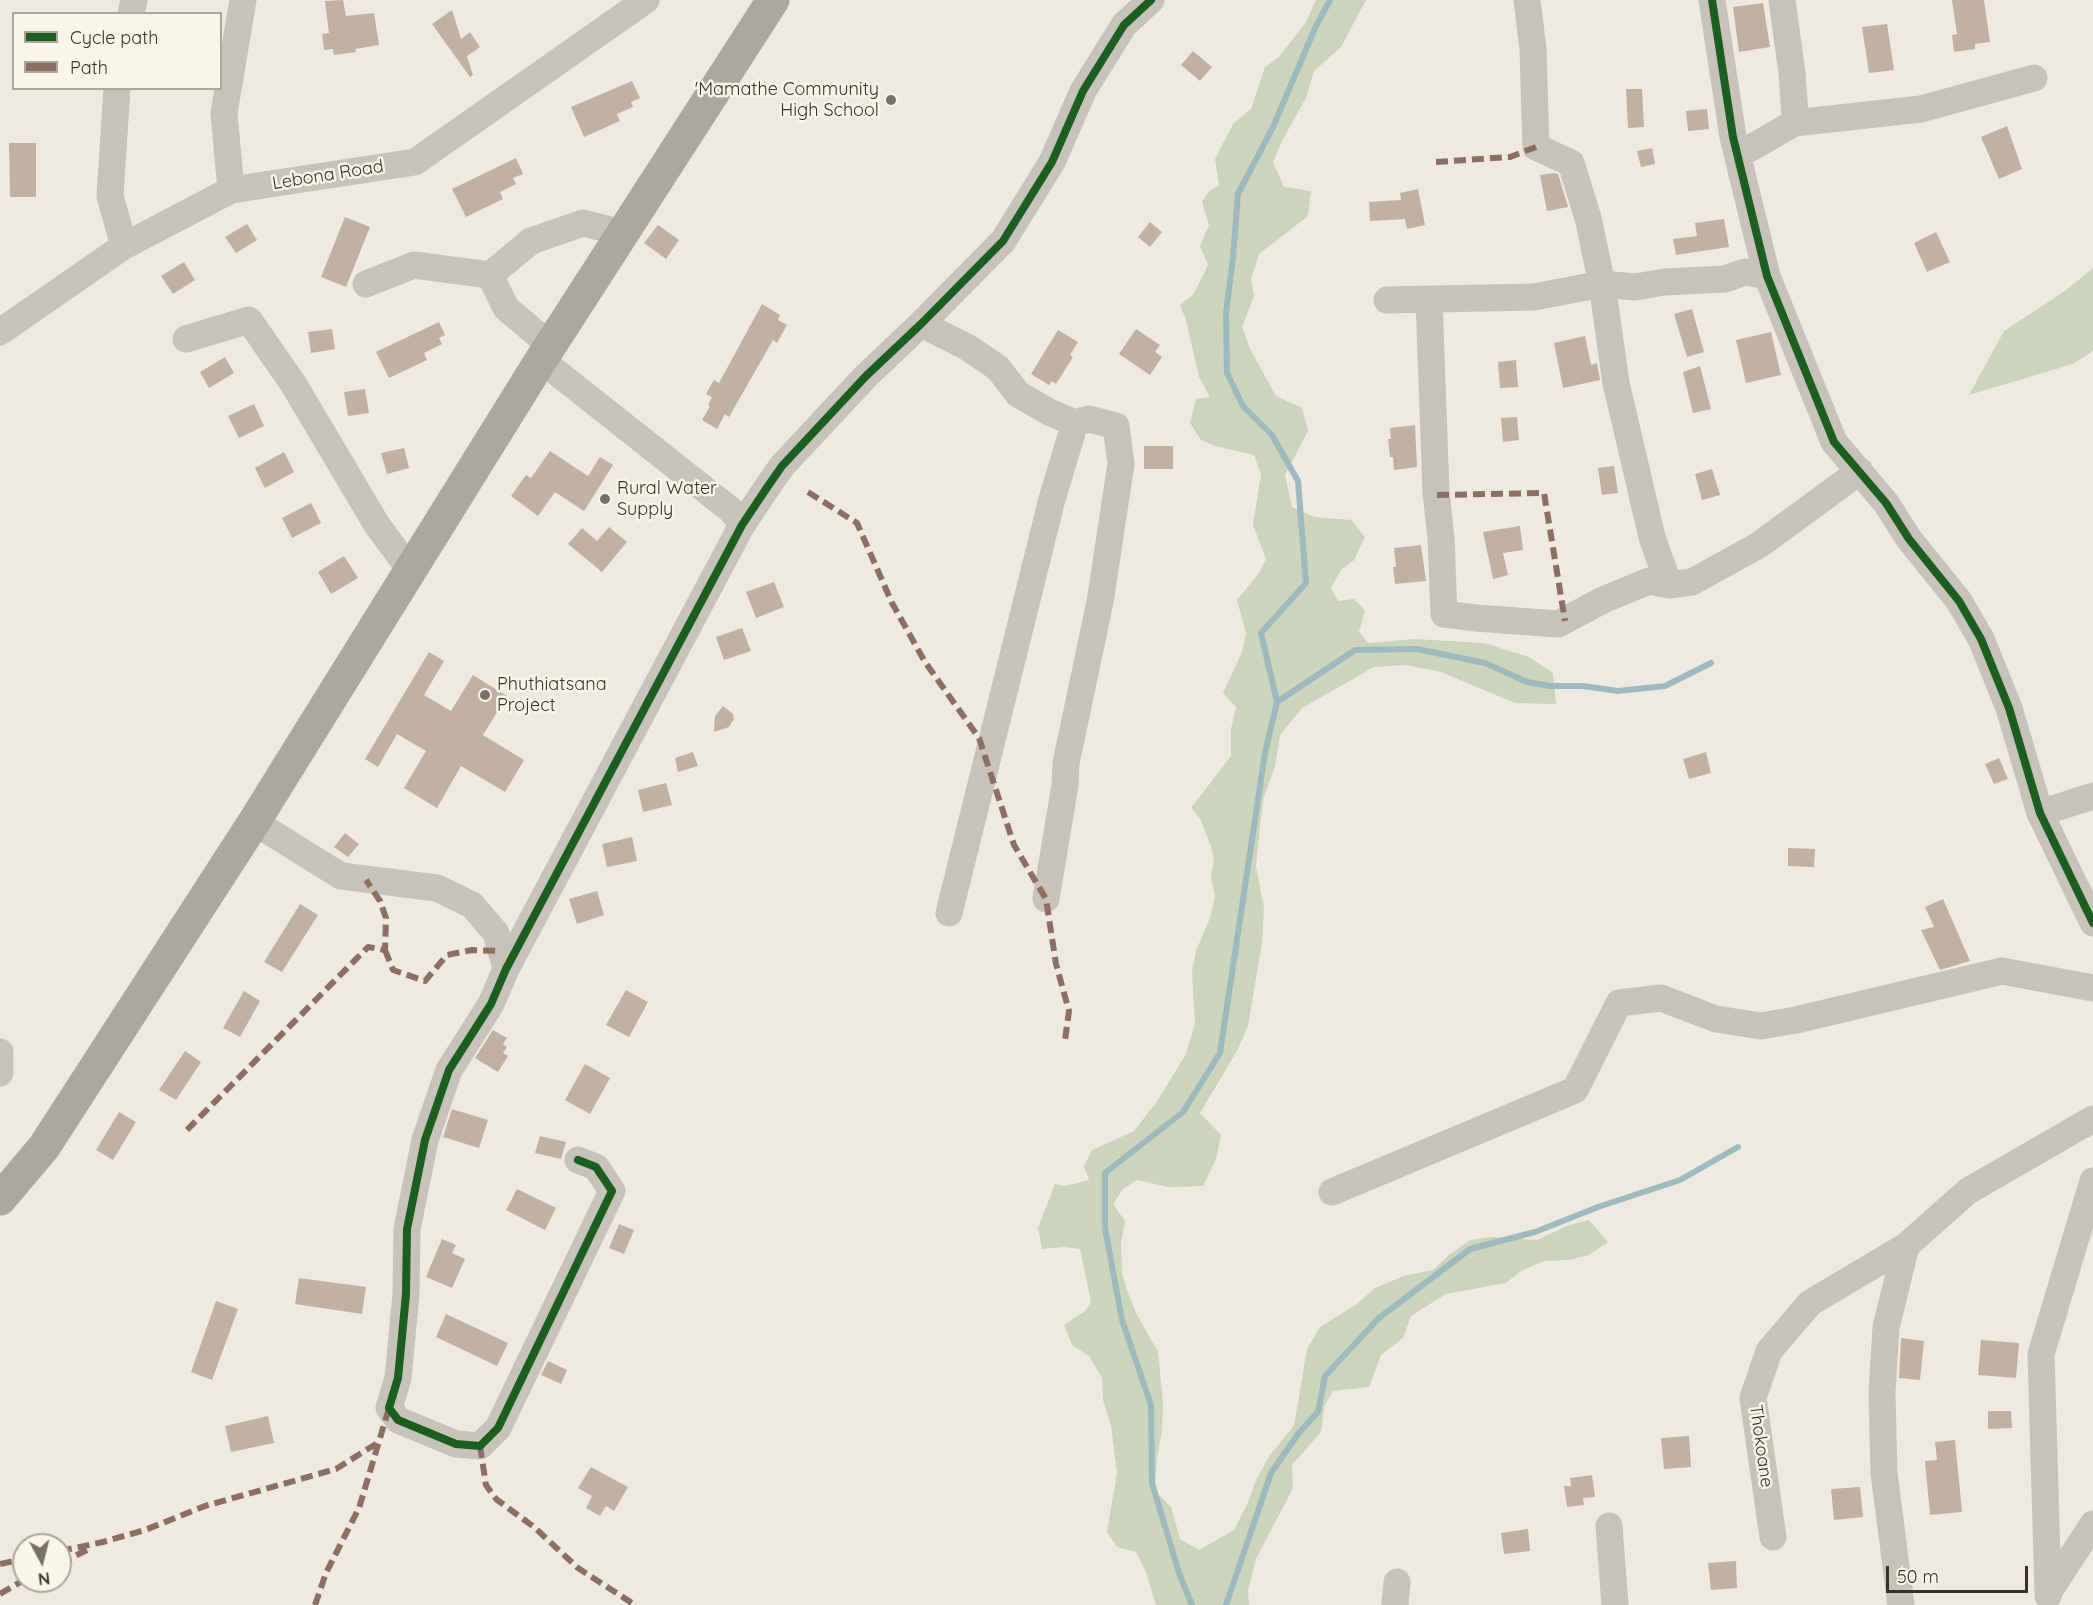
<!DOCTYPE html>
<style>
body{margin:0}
#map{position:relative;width:2093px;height:1605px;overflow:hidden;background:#eeeae2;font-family:Quicksand,sans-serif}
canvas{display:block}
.legend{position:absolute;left:12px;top:12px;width:210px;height:78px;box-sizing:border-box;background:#faf5e9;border:2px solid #aca69c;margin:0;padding:8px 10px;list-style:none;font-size:18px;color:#383029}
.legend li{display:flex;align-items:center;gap:12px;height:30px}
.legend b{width:30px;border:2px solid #aca69c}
.north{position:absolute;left:12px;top:1533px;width:60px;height:60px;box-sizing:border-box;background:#faf5e9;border:2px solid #aca69c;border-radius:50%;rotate:173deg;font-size:16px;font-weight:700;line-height:24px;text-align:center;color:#383029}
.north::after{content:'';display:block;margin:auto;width:21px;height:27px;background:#78716a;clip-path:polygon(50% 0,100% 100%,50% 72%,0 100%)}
.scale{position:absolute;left:1886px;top:1566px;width:142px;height:27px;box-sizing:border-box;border:3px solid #383029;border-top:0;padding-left:8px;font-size:18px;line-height:21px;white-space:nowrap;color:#383029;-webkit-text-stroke:4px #faf5e9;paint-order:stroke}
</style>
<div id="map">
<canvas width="2093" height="1605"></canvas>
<ul class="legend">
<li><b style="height:8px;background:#1b5e20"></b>Cycle path</li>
<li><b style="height:8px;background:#8d6e63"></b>Path</li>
</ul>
<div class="north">N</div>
<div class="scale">50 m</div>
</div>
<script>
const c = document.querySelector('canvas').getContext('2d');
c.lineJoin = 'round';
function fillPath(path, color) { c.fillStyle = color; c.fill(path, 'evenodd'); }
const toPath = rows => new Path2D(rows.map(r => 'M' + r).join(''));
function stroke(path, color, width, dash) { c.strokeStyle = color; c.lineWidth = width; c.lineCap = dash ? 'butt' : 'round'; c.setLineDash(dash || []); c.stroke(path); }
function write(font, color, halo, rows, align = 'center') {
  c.font = font + ' Quicksand,sans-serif'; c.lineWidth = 5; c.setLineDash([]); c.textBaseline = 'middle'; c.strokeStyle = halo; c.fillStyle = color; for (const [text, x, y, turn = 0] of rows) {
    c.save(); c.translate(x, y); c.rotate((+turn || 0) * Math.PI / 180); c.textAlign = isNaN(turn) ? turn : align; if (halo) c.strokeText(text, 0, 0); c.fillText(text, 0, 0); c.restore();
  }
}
fillPath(toPath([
 [1316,0,1366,0,1341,47,1314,71,1306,98,1283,139,1273,162,1284,187,1311,191,1308,216,1259,254,1251,279,1254,296,1242,327,1250,349,1276,396,1302,408,1308,431,1285,475,1292,507,1314,517,1351,520,1365,537,1354,560,1341,570,1331,588,1338,601,1354,599,1365,610,1359,632,1368,643,1414,639,1484,643,1529,657,1553,673,1556,704,1515,703,1441,672,1405,665,1374,667,1302,708,1280,735,1275,766,1264,797,1260,826,1256,866,1264,908,1262,943,1248,1026,1237,1051,1200,1113,1221,1135,1216,1159,1203,1186,1169,1187,1137,1180,1123,1189,1113,1204,1125,1221,1121,1243,1122,1273,1128,1293,1136,1313,1158,1352,1163,1403,1162,1431,1157,1458,1155,1491,1171,1507,1180,1539,1199,1550,1234,1530,1247,1505,1256,1480,1270,1455,1294,1426,1307,1349,1320,1327,1357,1304,1375,1288,1404,1276,1433,1270,1449,1255,1470,1240,1492,1237,1537,1240,1569,1225,1589,1220,1608,1242,1589,1255,1570,1260,1544,1261,1521,1271,1506,1283,1446,1294,1411,1316,1403,1338,1381,1355,1369,1387,1333,1391,1324,1407,1321,1432,1292,1465,1293,1488,1256,1559,1248,1590,1249,1605,1156,1605,1146,1572,1136,1552,1117,1547,1107,1532,1117,1473,1111,1426,1103,1400,1102,1378,1089,1356,1072,1345,1064,1325,1085,1311,1091,1302,1080,1249,1064,1247,1042,1249,1038,1228,1055,1184,1065,1186,1089,1180,1084,1166,1092,1150,1134,1131,1158,1100,1186,1054,1195,1023,1192,971,1196,951,1210,918,1215,897,1211,877,1214,860,1211,846,1200,819,1191,808,1231,756,1231,729,1236,707,1223,693,1242,652,1246,633,1237,600,1259,573,1266,559,1253,525,1261,474,1254,455,1215,446,1201,440,1190,423,1196,399,1210,397,1199,377,1186,320,1180,305,1193,295,1208,265,1200,246,1209,225,1202,202,1209,191,1219,185,1215,159,1233,124,1251,109,1265,67,1279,57,1306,22],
 [2093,268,2093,351,2073,364,1969,395,2004,331,2065,291]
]), '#ccd4bc');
stroke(toPath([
 [1277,702,1355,650,1417,649,1485,663,1527,682,1550,686,1583,686,1618,691,1665,686,1711,663],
 [1192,1605,1179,1573,1152,1483,1151,1405,1122,1320,1105,1228,1105,1173,1183,1112,1220,1053,1265,753,1277,702,1261,633,1306,583,1298,481,1272,435,1243,406,1227,373,1226,313,1233,257,1238,194,1273,127,1316,26,1330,0],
 [1226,1605,1271,1473,1298,1434,1318,1412,1325,1376,1379,1318,1470,1249,1535,1232,1598,1207,1680,1180,1738,1147]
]), '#9ebabf', 6);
fillPath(toPath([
 [343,0,346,16,374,13,379,45,355,49,356,52,334,55,333,49,324,50,322,34,329,33,325,1],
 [1952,0,1984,0,1990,42,1975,44,1975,49,1954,52,1952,35,1957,34],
 [1763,3,1770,47,1739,52,1733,7],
 [452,10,461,39,470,32,480,47,467,56,473,75,470,77,432,24],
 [1887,24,1894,70,1869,73,1862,27],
 [1193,51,1212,67,1200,81,1181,65],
 [632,81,640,98,631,102,633,107,617,114,620,121,584,137,571,107],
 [1626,89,1642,89,1644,127,1628,128],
 [1707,109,1709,129,1688,131,1686,111],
 [2007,126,2022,169,1999,179,1981,137],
 [9,143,36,143,36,197,10,197],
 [1652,148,1655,164,1641,167,1637,151],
 [516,158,523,174,513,178,516,184,500,192,503,199,466,217,452,189],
 [1554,173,1558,174,1568,207,1547,211,1540,175],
 [1418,189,1425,225,1407,229,1405,219,1370,221,1369,202,1401,200,1400,193],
 [345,217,370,227,346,287,321,277],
 [1724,219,1729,247,1676,255,1673,239,1697,236,1695,223],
 [1150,222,1162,232,1150,247,1138,237],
 [247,224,257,240,236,253,225,237],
 [658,225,679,240,666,259,644,243],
 [1936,232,1950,262,1927,272,1914,243],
 [184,262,195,280,173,294,161,276],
 [762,304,780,315,778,320,787,325,777,343,773,340,729,417,725,414,717,429,702,420,710,406,708,405,712,397,706,394,714,380,719,383],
 [1692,309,1704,352,1687,357,1674,314],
 [439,322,445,335,439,338,442,344,424,353,427,360,389,378,376,352],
 [332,329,335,349,311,353,308,332],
 [1136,329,1160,345,1155,352,1162,357,1150,375,1119,354],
 [1058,330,1078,342,1070,355,1073,357,1056,384,1052,381,1049,385,1031,374],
 [1771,332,1781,375,1746,383,1736,340],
 [1585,336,1591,365,1597,363,1600,380,1563,388,1554,343],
 [225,357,234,373,209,388,200,372],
 [1516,360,1518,387,1500,388,1498,362],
 [1700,366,1711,409,1693,413,1683,372],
 [365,389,369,413,348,416,344,392],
 [254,404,264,426,239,438,228,416],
 [1517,417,1519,440,1503,442,1501,418],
 [1415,425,1417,467,1394,470,1393,457,1390,457,1388,439,1391,439,1390,428],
 [1144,446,1173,446,1173,469,1144,469],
 [404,448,409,468,387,474,381,453],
 [550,451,588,476,600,457,613,465,584,511,555,492,538,516,511,496,526,475,531,478],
 [284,452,294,472,265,488,255,468],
 [1614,466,1618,493,1602,495,1598,468],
 [1712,469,1720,495,1702,500,1695,474],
 [311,503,321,523,292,538,282,518],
 [1520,526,1523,550,1503,553,1508,575,1493,579,1483,532],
 [609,527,627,542,602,572,568,544,582,528,597,541],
 [1421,545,1426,581,1395,584,1393,567,1396,567,1394,548],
 [344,556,358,578,331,594,318,572],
 [774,582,784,607,756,618,746,592],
 [742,628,751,651,724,660,716,637],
 [429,652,444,661,424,695,451,711,473,675,507,696,483,735,524,760,505,792,461,766,437,808,404,788,426,751,397,734,378,767,365,759],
 [723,706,733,714,734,719,729,727,714,732,715,716],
 [693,752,698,766,678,772,675,758],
 [1706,752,1711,773,1689,779,1683,759],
 [1999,758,2008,779,1994,784,1985,764],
 [666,783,672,805,643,812,638,790],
 [345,833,359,844,348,857,334,847],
 [632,837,637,861,607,867,602,844],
 [1788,848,1815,849,1814,867,1788,866],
 [597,891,604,915,577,924,569,899],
 [1943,899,1970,961,1940,970,1921,930,1934,927,1925,907],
 [300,904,318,915,282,972,264,962],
 [626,990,648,1002,629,1037,606,1025],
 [244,991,260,1001,240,1037,223,1028],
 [493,1030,507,1038,503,1044,507,1047,503,1053,508,1056,498,1072,475,1058],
 [185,1051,201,1062,176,1100,159,1090],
 [585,1064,610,1078,590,1114,565,1100],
 [452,1109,488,1120,479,1148,443,1137],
 [119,1112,136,1122,113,1160,96,1150],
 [540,1136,566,1142,561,1159,535,1153],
 [517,1189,556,1208,545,1230,506,1210],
 [619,1224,634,1230,624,1254,609,1248],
 [442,1239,456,1245,452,1253,465,1259,452,1288,426,1277],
 [299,1278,366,1287,362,1314,295,1304],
 [216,1301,238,1309,212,1380,191,1372],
 [446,1314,508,1343,497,1366,436,1337],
 [1901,1338,1924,1341,1920,1380,1899,1378],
 [1981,1340,2019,1343,2016,1378,1978,1375],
 [548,1361,567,1370,561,1384,541,1375],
 [1988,1411,2011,1411,2012,1428,1988,1429],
 [268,1416,274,1443,231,1452,225,1426],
 [1689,1436,1691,1467,1664,1469,1661,1438],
 [1955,1440,1962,1512,1930,1515,1925,1461,1937,1460,1935,1442],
 [591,1467,628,1487,614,1511,606,1506,600,1516,586,1508,592,1496,578,1488],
 [1592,1475,1595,1497,1583,1498,1584,1505,1567,1507,1564,1486,1571,1486,1570,1478],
 [1860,1487,1863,1517,1834,1520,1831,1489],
 [1528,1529,1530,1551,1504,1554,1501,1533],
 [1736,1561,1737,1588,1711,1590,1708,1563]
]), '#c1b1a3');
stroke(toPath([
 [1527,0,1533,49,1536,147,1571,163,1588,218,1602,284,1616,383,1652,537,1669,585],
 [1712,0,1733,137,1767,276,1834,442,1886,503,1909,539,1959,601,1981,639,2009,708,2040,813,2093,923],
 [1782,0,1792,73,1795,116,1794,123],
 [131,14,134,0],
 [117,88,110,196,124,246],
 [1737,148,1751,148,1794,123,1921,109,2034,78],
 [231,190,224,113,243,0],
 [366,284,414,265,490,275],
 [1429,299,1436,492,1441,538,1444,614,1476,618,1558,624,1603,600,1649,581,1669,585,1692,582,1759,545,1860,471],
 [1387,300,1534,297,1602,284,1635,287,1665,282,1725,279,1745,272,1767,276],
 [921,324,967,347,998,368,1018,394,1049,412,1075,423,1089,419,1116,426,1121,464,1100,602,1066,763,1065,785,1046,899],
 [0,332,124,246,231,190,415,162,646,0],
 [186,339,249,320,294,385,377,525,411,571],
 [551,346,506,308,490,275,531,241,583,223,623,233],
 [541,360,732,511,742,525],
 [2040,813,2093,796],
 [254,822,341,876,437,888,472,905,496,933,506,969],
 [949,913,1052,499,1075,423],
 [0,1052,0,1073],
 [578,1160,596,1167,612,1191,498,1428,480,1446,456,1444,398,1420,389,1408,398,1378,406,1294,407,1229,425,1140,449,1070,491,1004,506,969,742,525,766,489,782,466,866,376,921,324,1003,241,1052,162,1083,91,1124,25,1151,0],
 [1332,1192,1575,1090,1619,1003,1661,998,1716,1019,1761,1026,1796,1020,2002,971,2093,988],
 [1609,1526,1615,1605],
 [1773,1537,1753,1398,1769,1351,1810,1303,1906,1246],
 [2048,1593,2041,1354,2093,1181],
 [2048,1596,2048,1593,2093,1524],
 [1395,1605,1397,1582],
 [1901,1605,1884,1473,1882,1392,1886,1327,1906,1246,1968,1191,2093,1119]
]), '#c7c2ba', 27);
stroke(toPath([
 [0,1199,44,1147,254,822,541,360,773,0]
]), '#aca7a0', 33);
stroke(toPath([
 [1436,162,1510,157,1536,147],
 [808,492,857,523,892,603,925,662,979,738,1014,845,1046,899,1056,964,1069,1011,1065,1040],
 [1437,495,1544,493,1565,621],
 [385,950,393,970,425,981,447,955,472,950,501,951],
 [187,1130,368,947,385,950,386,918,380,901,366,880],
 [480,1446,486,1485,496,1499,534,1527,578,1568,635,1605],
 [60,1551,103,1542,145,1530,205,1506,336,1469,379,1442],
 [60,1563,87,1550],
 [0,1564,24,1559],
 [0,1594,24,1580],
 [315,1605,326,1573,359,1508,389,1408]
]), '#8d6e63', 6, [12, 6]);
stroke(toPath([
 [1712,0,1733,137,1767,276,1834,442,1886,503,1909,539,1959,601,1981,639,2009,708,2040,813,2093,923],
 [578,1160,596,1167,612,1191,498,1428,480,1446,456,1444,398,1420,389,1408,398,1378,406,1294,407,1229,425,1140,449,1070,491,1004,506,969,742,525,766,489,782,466,866,376,921,324,1003,241,1052,162,1083,91,1124,25,1151,0]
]), '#1b5e20', 8);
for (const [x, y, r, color] of [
 [891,100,6,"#78716a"],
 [605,499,6,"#78716a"],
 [485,695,6,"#78716a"]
]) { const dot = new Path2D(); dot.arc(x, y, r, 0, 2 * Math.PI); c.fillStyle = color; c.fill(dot); stroke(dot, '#faf5e9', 2); }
write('18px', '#383029', '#faf5e9', [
 ["'Mamathe Community",879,90,"right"],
 ["High School",879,111,"right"],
 ["Rural Water",617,489],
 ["Supply",617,510],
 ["Phuthiatsana",497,685],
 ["Project",497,706]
], 'left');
write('18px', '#383029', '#faf5e9', [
 ["Lebona Road",328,175,-9],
 ["Thokoane",1761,1446,82]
]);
</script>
